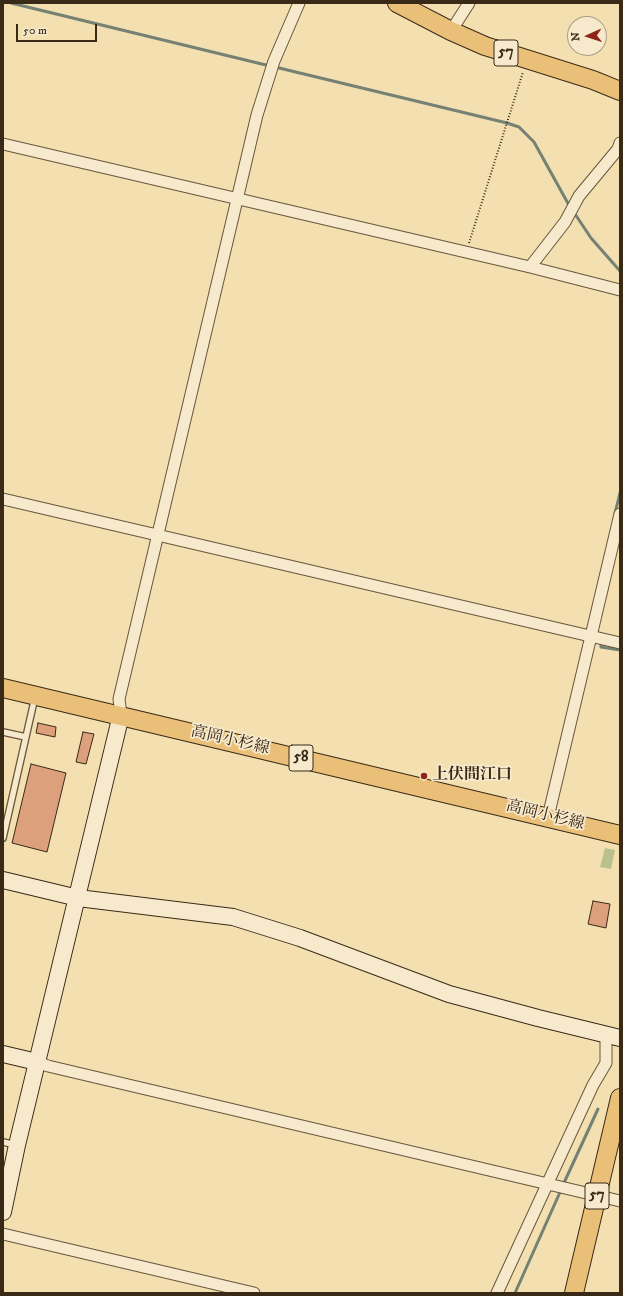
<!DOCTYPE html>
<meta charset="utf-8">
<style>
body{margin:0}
#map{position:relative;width:623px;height:1296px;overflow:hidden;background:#f3dfb0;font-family:"IM FELL DW Pica",serif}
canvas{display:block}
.frame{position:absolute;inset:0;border:4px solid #392917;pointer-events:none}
.north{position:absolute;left:567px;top:16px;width:40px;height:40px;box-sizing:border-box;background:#f7eacc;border:1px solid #ab9d84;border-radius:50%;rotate:267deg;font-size:11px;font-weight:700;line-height:16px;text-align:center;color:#392917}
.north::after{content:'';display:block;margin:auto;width:14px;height:18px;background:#8f2418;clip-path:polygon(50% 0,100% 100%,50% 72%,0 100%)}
.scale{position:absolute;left:16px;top:24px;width:81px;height:18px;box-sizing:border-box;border:2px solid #392917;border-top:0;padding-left:5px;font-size:12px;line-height:14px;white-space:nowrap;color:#392917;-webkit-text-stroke:3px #f7eacc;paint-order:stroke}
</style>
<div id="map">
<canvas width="623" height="1296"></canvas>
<div class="frame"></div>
<div class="north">N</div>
<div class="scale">50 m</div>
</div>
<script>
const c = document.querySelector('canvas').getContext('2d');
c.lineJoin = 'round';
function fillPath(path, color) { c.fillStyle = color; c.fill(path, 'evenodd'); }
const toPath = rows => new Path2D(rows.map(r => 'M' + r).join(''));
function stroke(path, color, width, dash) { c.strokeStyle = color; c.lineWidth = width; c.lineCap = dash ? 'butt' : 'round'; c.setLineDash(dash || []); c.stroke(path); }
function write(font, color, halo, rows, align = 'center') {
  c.font = font + ' "IM FELL DW Pica","Noto Serif JP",serif'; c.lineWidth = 3.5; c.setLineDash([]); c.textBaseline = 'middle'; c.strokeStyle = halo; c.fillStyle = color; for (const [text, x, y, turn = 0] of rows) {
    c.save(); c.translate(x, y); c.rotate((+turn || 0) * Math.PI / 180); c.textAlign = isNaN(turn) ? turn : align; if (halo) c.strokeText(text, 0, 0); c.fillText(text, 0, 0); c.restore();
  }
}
fillPath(toPath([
 [605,848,615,850,611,869,600,867]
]), '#b9c28c');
stroke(toPath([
 [11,3,270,66],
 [275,67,507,123,519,127,534,142,570,207],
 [573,211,591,238,620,271],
 [615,513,620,493],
 [601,640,601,647,620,650],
 [563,1185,598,1109],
 [515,1293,561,1190]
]), '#748173', 3);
const building = toPath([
 [38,723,56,727,55,737,36,733,38,723],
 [83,732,94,734,86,764,76,762,83,732],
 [31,764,66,773,47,852,12,843,31,764],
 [593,901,610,904,606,928,588,924,593,901]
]);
fillPath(building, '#dca17c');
stroke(building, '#392917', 1);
const lane = toPath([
 [3,732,26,737],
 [3,838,35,697],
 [3,1142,16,1145]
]);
const street = toPath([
 [451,31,469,3],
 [3,144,530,267,620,290],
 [530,267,565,222,579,196,618,149,620,143],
 [3,499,620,643],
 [121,715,119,699,257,115,274,61,299,3],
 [548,817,620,514],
 [37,1062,48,1066,620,1201],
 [3,1234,254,1293],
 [497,1293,593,1085,606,1063,606,1035]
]);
const secondary = toPath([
 [3,880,78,898,233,917,300,938,449,994,538,1018,620,1038],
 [3,1054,37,1062],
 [3,1212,17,1145,121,715]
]);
const primary = toPath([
 [397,3,451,31,485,46,593,80,620,91],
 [3,688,620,835],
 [574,1293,620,1098]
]);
stroke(lane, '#68563d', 8);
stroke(street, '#68563d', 13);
stroke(secondary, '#392917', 18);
stroke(primary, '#392917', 20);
stroke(toPath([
 [469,243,523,72]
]), '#392917', 2, [1, 2]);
stroke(lane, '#f7eacc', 5.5);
stroke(street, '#f7eacc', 11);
stroke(secondary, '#f7eacc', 16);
stroke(primary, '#eac078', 18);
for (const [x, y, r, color] of [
 [424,776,4,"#8f2418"]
]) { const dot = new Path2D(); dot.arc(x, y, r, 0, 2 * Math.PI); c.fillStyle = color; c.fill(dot); stroke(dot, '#f7eacc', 1.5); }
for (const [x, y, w] of [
 [506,53,24],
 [301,758,24],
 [597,1196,24]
]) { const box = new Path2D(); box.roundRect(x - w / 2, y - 13, w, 26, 3); c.fillStyle = '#f7eacc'; c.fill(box); stroke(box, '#392917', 1); }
write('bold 15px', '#392917', null, [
 ["57",506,53],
 ["58",301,758],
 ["57",597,1196]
]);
write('16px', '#392917', '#f7eacc', [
 ["高岡小杉線",230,741,13],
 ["高岡小杉線",545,816,14]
]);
write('bold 16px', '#392917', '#f7eacc', [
 ["上伏間江口",432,776]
], 'left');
</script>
